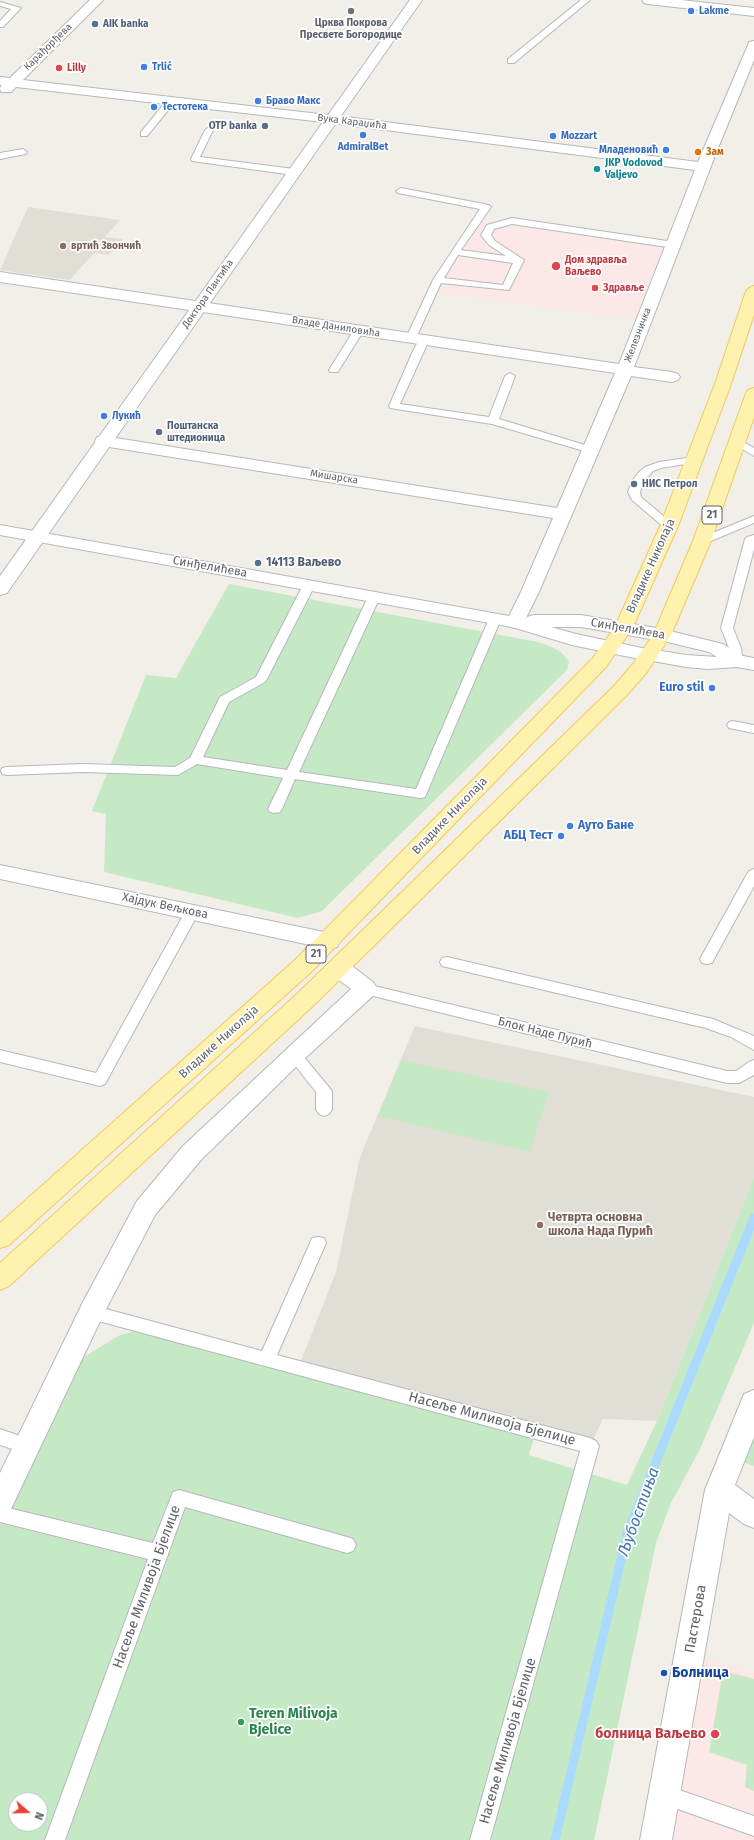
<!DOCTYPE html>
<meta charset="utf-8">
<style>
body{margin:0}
#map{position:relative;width:754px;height:1840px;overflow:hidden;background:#f1efe8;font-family:"Fira Sans",sans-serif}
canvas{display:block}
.north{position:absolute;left:8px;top:1792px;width:40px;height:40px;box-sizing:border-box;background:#fff;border:1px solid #bfc1c3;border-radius:50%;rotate:110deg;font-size:11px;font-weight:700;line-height:16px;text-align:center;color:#5f6368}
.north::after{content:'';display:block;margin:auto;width:14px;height:18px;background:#ea4335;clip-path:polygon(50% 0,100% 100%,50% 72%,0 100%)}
</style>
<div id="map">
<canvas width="754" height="1840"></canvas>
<div class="north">N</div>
</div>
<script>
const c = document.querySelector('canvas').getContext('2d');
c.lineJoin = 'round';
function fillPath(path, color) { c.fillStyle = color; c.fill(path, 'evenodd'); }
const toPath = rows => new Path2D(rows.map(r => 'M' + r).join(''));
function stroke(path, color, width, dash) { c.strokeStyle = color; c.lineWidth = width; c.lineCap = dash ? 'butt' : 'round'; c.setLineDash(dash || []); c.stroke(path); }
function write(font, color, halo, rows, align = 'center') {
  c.font = font + ' "Fira Sans",sans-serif'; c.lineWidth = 3.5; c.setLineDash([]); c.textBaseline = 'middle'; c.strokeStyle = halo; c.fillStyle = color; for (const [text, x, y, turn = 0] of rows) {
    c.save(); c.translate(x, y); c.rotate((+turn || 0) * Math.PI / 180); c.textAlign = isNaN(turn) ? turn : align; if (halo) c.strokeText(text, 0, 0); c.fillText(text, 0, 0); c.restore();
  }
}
fillPath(toPath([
 [28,207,120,220,105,237,123,239,109,255,94,253,70,280,0,270],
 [415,1026,754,1097,754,1177,657,1421,603,1419,590,1446,298,1368,336,1272,360,1157]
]), '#e1ded6');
fillPath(toPath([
 [478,220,675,242,644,321,433,292],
 [690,1654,754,1673,754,1840,656,1840]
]), '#fce8e6');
fillPath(toPath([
 [229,584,538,642,552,647,562,653,569,662,567,670,322,911,298,918,104,872,106,814,92,811,146,675,176,678],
 [401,1060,549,1092,530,1152,378,1116],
 [754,1177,754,1323,700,1449,671,1503,656,1543,594,1840,0,1840,0,1502,64,1369,120,1335,148,1328,536,1431,529,1455,627,1485,657,1421],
 [16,1800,40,1800,40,1824,16,1824],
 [754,1402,754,1466,732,1458],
 [723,1671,754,1679,754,1791,745,1787,747,1765,709,1752]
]), '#c5e8c5');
stroke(toPath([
 [555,1840,627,1534,754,1218]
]), '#aadaff', 9);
const service = toPath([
 [581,0,590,0,514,63,508,63,508,59,581,0],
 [0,2,21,8,3,27,0,27,0,21,11,9,0,6,0,2],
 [171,98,174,99,174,103,147,136,141,136,141,132,168,99,171,98],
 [209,127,213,130,200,157,294,169,298,172,294,175,192,161,191,159,205,130,209,127],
 [23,149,27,152,26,154,0,159,0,153,23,149],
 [401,188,489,205,491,207,461,250,506,256,489,245,481,235,487,225,512,218,674,242,679,245,674,248,512,224,494,229,491,235,495,241,524,260,509,290,441,283,416,338,411,341,406,338,433,280,480,209,398,193,396,191,401,188],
 [458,255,513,263,503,285,444,278,458,255],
 [359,327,364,330,339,370,338,372,330,372,329,370,354,330,359,327],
 [424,337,429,340,400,404,489,417,505,376,510,373,515,376,499,419,595,448,596,450,591,453,492,424,390,408,389,406,413,351,420,338,424,337],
 [738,439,754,448,754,456,734,444,733,442,738,439],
 [694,457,698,458,699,460,698,462,661,468,653,471,643,483,640,492,641,497,675,526,673,528,665,528,632,500,628,492,631,483,638,473,645,467,659,462,694,457],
 [754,516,754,523,706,543,702,544,696,541,698,539,754,516],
 [754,535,754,549,733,628,741,648,743,661,741,664,737,665,733,664,731,661,729,648,721,628,745,539,747,537,754,535],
 [309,581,315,585,267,679,265,682,229,702,203,757,287,770,368,597,374,593,380,597,299,772,416,789,489,619,495,615,499,616,501,619,425,797,420,798,295,779,282,809,280,812,275,813,270,812,268,809,283,778,197,764,178,775,83,772,7,775,2,774,1,771,2,768,7,767,83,764,175,767,190,758,220,697,256,677,303,585,309,581],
 [733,721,754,725,754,733,729,728,727,725,729,722,733,721],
 [754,869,754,886,714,959,712,963,707,964,702,963,700,959,747,874,749,871,754,869],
 [192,907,197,909,199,912,105,1084,100,1086,0,1062,0,1050,96,1073,185,912,187,909,192,907],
 [447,957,713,1019,754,1036,754,1050,731,1037,706,1028,442,966,440,962,442,958,447,957],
 [366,984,727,1071,736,1071,749,1062,754,1060,754,1075,739,1083,727,1083,361,993,359,989,361,985,366,984],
 [294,1049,299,1051,332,1091,332,1110,329,1114,324,1116,319,1114,316,1110,316,1092,287,1055,289,1051,294,1049],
 [318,1237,324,1238,326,1243,277,1355,590,1438,596,1441,599,1446,490,1840,470,1840,580,1451,91,1319,85,1317,83,1312,85,1307,91,1305,262,1351,310,1243,312,1238,318,1237],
 [0,1429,34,1441,37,1446,34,1451,28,1454,0,1445,0,1429],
 [179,1490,347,1537,353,1539,356,1545,353,1551,347,1553,185,1507,65,1840,45,1840,148,1559,0,1522,0,1506,153,1543,173,1492,179,1490],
 [665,1785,754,1816,754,1836,658,1802,655,1795,658,1788,665,1785]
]);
const minor = toPath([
 [642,0,681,0,754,8,754,16,648,4,644,3,642,0],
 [754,41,754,60,716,153,634,367,672,372,678,374,680,377,678,380,672,382,631,376,538,594,522,626,515,628,508,626,506,622,520,594,553,518,103,446,97,445,95,441,97,437,103,436,557,508,615,373,0,282,0,272,619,364,695,170,331,123,326,122,324,119,326,116,331,115,698,162,748,45,749,42,754,41],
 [0,865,329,933,337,935,340,941,337,947,329,949,0,879,0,865],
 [339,960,347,962,374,983,377,989,374,995,302,1061,201,1160,155,1215,103,1315,10,1511,0,1515,0,1473,82,1304,137,1201,183,1146,351,989,331,974,328,968,331,962,339,960],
 [754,1390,754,1437,735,1485,754,1499,754,1528,744,1524,729,1513,672,1840,640,1840,705,1490,744,1394,754,1390]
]);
const tertiary = toPath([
 [90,0,103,0,23,80,328,115,410,0,422,0,7,593,0,595,0,576,323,122,16,87,11,92,1,92,0,88,2,85,0,85,0,77,10,78,90,0],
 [662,629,723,644,743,656,754,658,754,670,737,667,708,669,686,667,642,659,639,655,642,651,649,649,686,655,717,657,709,652,655,639,653,635,655,631,662,629]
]);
const secondary = toPath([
 [0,525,526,619,527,617,534,615,581,615,662,629,669,631,671,635,669,639,662,641,581,627,551,627,576,634,656,651,659,655,656,659,649,661,572,645,512,627,0,535,0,525]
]);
const primary = toPath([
 [754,286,754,314,731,384,678,526,633,627,606,667,311,972,9,1245,0,1248,0,1223,295,960,592,659,615,627,660,526,715,384,746,291,749,288,754,286],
 [754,388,754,417,711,541,671,635,647,672,628,694,314,1005,9,1286,0,1290,0,1263,298,993,614,686,633,664,653,635,693,541,746,393,748,390,754,388]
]);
stroke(service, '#b5b8bc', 2);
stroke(minor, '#b5b8bc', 2);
stroke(tertiary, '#b5b8bc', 2);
stroke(secondary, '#b6babf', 2);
stroke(primary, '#f2c960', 2);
fillPath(service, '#fff');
fillPath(minor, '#fff');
fillPath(tertiary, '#fff');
fillPath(secondary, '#fff');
fillPath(primary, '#fff2af');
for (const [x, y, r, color] of [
 [351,11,4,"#6b7280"],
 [691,11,4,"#3f7fe0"],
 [95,24,4,"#5c6f8a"],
 [144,67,4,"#3f7fe0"],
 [59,68,4,"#e0444e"],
 [258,101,4,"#3f7fe0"],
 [154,107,4,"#3f7fe0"],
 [265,126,4,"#5c6f8a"],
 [363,135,4,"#3f7fe0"],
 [553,136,4,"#3f7fe0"],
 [666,150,4,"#3f7fe0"],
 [698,152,4,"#e8710a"],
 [597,169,4,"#0f9aa8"],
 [63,246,4,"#8d6e63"],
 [556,266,5,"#e0444e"],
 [595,288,4,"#e0444e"],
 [104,416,4,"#3f7fe0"],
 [159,432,4,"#5c6f8a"],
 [634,484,4,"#5c6f8a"],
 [258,563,4,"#5c6f8a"],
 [712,688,4,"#3f7fe0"],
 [570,826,4,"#3f7fe0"],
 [561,836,4,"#3f7fe0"],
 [540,1225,4,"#8d6e63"],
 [664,1673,4,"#1a4fb4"],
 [241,1722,4,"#2e9e5b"],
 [715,1734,5,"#e0444e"]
]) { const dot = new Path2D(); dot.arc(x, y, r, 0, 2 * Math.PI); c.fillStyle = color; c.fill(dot); stroke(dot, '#fff', 1.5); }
write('bold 10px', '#366cbe', '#fff', [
 ["Lakme",699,11],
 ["Trlić",152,67],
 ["Браво Макс",266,101],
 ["Тестотека",162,107],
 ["Mozzart",561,136],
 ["AdmiralBet",363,147,"center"],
 ["Младеновић",658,150,"right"],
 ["Лукић",112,416]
], 'left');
write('bold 10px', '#5b616d', '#fff', [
 ["Црква Покрова",351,23],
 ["Пресвете Богородице",351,35]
]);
write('bold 10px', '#4e5e75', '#fff', [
 ["AIK banka",103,24],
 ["OTP banka",257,126,"right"],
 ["Поштанска",167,426],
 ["штедионица",167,438],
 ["НИС Петрол",642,484]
], 'left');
write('10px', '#5f6368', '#fff', [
 ["Карађорђева",48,47,-44],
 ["Вука Караџића",352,122,7],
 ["Доктора Пантића",208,294,-55],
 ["Владе Даниловића",336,327,9],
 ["Железничка",638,335,-69],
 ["Мишарска",334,477,9]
]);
write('bold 10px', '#be3a42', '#fff', [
 ["Lilly",67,68],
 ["Дом здравља",565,260],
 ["Ваљево",565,272],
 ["Здравље",603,288]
], 'left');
write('bold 10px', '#c56008', '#fff', [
 ["Зам",706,152]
], 'left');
write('bold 10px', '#0d838f', '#fff', [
 ["JKP Vodovod",605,163],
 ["Valjevo",605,175]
], 'left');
write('bold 10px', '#785e54', '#fff', [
 ["вртић Звончић",71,246]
], 'left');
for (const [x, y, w] of [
 [712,515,20],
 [316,954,20]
]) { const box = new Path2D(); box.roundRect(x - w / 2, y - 9, w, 18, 3); c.fillStyle = '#fff'; c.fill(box); stroke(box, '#5f6368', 1); }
write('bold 11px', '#5f6368', null, [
 ["21",712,515],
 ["21",316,954]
]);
write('bold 12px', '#4e5e75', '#fff', [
 ["14113 Ваљево",266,563]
], 'left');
write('12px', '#5f6368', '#fff', [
 ["Владике Николаја",651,566,-66],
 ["Синђелићева",210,567,10],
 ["Синђелићева",628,629,10],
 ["Владике Николаја",450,816,-46],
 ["Хајдук Вељкова",165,906,12],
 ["Блок Наде Пурић",545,1033,14],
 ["Владике Николаја",219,1042,-42]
]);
write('bold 12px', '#366cbe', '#fff', [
 ["Euro stil",704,688],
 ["Ауто Бане",578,826,"left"],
 ["АБЦ Тест",553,836]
], 'right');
write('bold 12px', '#785e54', '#fff', [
 ["Четврта основна",548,1218],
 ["школа Нада Пурић",548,1232]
], 'left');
write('14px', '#5f6368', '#fff', [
 ["Насеље Миливоја Бјелице",492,1419,15],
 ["Насеље Миливоја Бјелице",147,1587,-70],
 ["Пастерова",696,1619,-80],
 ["Насеље Миливоја Бјелице",508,1741,-74]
]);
write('bold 14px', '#164399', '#fff', [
 ["Болница",672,1673]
], 'left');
write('bold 14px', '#27864d', '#fff', [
 ["Teren Milivoja",249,1714],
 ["Bjelice",249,1730]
], 'left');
write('bold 14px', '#be3a42', '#fff', [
 ["болница Ваљево",706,1734]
], 'right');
write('italic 16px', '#4174aa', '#fff', [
 ["Љубостиња",639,1512,-70]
]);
</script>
